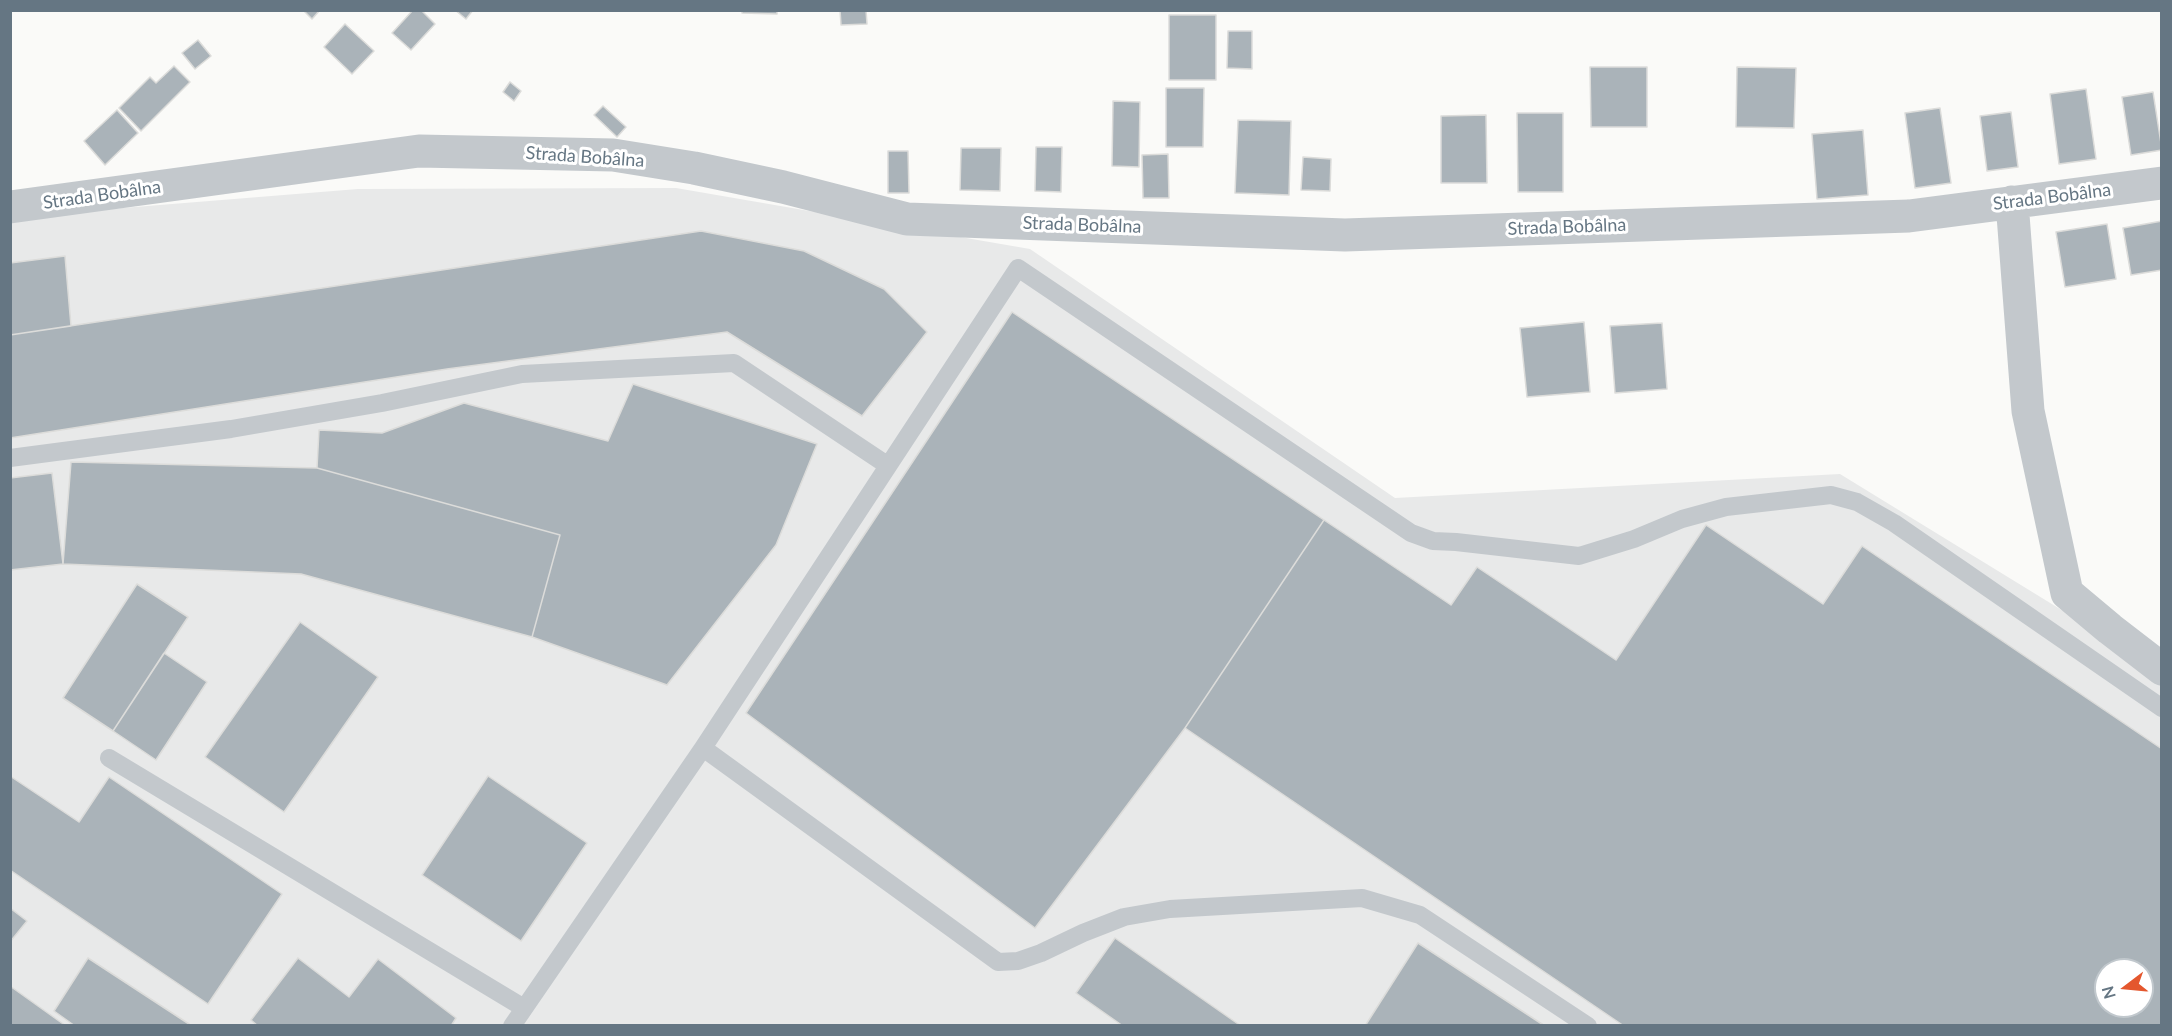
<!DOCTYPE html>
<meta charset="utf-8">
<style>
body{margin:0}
#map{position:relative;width:2172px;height:1036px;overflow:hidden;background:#fafaf8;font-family:Lato,sans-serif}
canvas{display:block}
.frame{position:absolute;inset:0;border:12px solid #657683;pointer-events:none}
.north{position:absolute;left:2094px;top:958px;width:60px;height:60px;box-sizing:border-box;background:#fff;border:2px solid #c1c8cd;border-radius:50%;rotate:254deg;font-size:16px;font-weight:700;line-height:24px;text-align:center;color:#657683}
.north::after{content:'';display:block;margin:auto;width:21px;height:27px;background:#e4572e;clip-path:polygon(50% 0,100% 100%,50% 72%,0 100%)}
</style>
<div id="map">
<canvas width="2172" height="1036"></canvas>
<div class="frame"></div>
<div class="north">N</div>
</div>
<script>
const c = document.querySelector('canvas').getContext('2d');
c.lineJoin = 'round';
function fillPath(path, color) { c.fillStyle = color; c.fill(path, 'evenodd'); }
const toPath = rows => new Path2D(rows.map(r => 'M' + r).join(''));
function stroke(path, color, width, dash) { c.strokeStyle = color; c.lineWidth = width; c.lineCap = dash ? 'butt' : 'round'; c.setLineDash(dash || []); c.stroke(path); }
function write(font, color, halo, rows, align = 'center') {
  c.font = font + ' Lato,sans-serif'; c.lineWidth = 6; c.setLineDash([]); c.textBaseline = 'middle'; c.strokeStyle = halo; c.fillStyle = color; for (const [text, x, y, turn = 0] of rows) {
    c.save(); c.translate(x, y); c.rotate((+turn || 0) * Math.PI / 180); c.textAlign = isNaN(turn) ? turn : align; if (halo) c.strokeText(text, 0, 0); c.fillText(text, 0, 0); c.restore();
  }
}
fillPath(toPath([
 [676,188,1030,249,1395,498,1840,474,2161,671,2161,1025,11,1026,11,217,358,189],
 [2106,970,2142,970,2142,1006,2106,1006]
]), '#e8e9e9');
const building = toPath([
 [303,10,320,10,312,19,303,10],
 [413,10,421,10,435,24,411,50,392,33,413,10],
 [455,10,473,10,466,19,455,10],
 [742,10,777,10,777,14,742,13,742,10],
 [840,10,866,10,867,24,841,25,840,10],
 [1169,15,1216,15,1216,80,1169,80,1169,15],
 [345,24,374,51,352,74,324,47,345,24],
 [1228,31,1252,31,1252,69,1227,68,1228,31],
 [198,40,211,56,195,69,182,53,198,40],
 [174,66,190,82,141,131,119,108,150,77,156,83,174,66],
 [1590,67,1647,67,1647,127,1591,127,1590,67],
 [1737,67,1796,68,1794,128,1736,127,1737,67],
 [510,82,521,91,514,101,503,92,510,82],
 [1166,88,1204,88,1203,147,1166,147,1166,88],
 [2086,89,2096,159,2059,164,2050,94,2086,89],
 [2153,92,2162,150,2131,155,2122,97,2153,92],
 [1113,101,1140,102,1139,167,1112,166,1113,101],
 [603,106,626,127,617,137,594,115,603,106],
 [1940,108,1951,183,1915,188,1905,113,1940,108],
 [117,110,138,133,105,165,84,141,117,110],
 [2011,112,2018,167,1987,171,1980,116,2011,112],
 [1517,113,1563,113,1563,192,1518,192,1517,113],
 [1486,115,1487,183,1441,183,1441,116,1486,115],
 [1238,120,1291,121,1289,195,1235,193,1238,120],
 [1863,130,1868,195,1817,199,1812,134,1863,130],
 [1036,147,1062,147,1061,192,1035,191,1036,147],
 [961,148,1001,148,1000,191,960,190,961,148],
 [888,151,908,151,909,193,888,193,888,151],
 [1168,154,1169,198,1143,198,1142,155,1168,154],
 [1303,157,1331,159,1330,191,1301,190,1303,157],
 [2162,221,2162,270,2131,275,2123,228,2162,221],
 [2107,224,2116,279,2065,287,2056,232,2107,224],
 [701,231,804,251,884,289,927,332,862,416,727,332,447,369,10,438,10,335,701,231],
 [65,256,71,326,10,335,10,263,65,256],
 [1012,312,1324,520,1185,728,1035,928,746,713,1012,312],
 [1584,322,1590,392,1527,397,1520,328,1584,322],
 [1662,323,1667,389,1615,393,1610,326,1662,323],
 [633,384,817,444,776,545,667,685,532,637,560,535,317,468,319,430,382,433,464,403,608,441,633,384],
 [71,462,317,468,560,535,532,637,301,574,63,564,71,462],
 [52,473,63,564,10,570,10,478,52,473],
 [1324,520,1451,605,1477,567,1616,660,1706,525,1823,604,1862,546,2162,749,2162,1026,1624,1026,1185,728,1324,520],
 [2106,970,2142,970,2142,1006,2106,1006,2106,970],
 [137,584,188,617,113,731,63,698,137,584],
 [300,622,378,677,284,812,205,757,300,622],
 [164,653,207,682,156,760,113,731,164,653],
 [10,776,79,822,109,777,282,894,208,1004,10,870,10,776],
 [488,776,587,843,521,941,422,875,488,776],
 [10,908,27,921,10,942,10,908],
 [1115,938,1241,1026,1123,1026,1076,993,1115,938],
 [1418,943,1545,1026,1365,1026,1418,943],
 [88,958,189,1024,188,1026,75,1026,54,1011,88,958],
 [298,958,349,997,378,959,456,1018,451,1026,258,1026,251,1020,298,958],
 [10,986,66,1026,10,1026,10,986]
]);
fillPath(building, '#aab3b9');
stroke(building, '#dcdcda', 1.5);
stroke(toPath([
 [10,458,231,429,382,403,522,374,734,363,887,465],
 [703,748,998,962,1018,961,1041,953,1083,933,1124,917,1170,909,1362,898,1420,915,1588,1026],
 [109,758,524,1008],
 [512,1026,703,748,1018,268,1411,533,1433,541,1456,542,1579,556,1634,539,1682,519,1726,507,1831,495,1857,502,1894,523,2162,708]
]), '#c3c8cc', 18);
stroke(toPath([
 [2012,202,2028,411,2067,593,2110,629,2162,669],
 [10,207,419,151,613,155,694,168,783,187,907,219,1345,235,1909,216,2162,183]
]), '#c3c8cc', 33);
write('18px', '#657683', '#fff', [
 ["Strada Bobâlna",585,157,4],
 ["Strada Bobâlna",102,195,-8],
 ["Strada Bobâlna",2052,197,-7],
 ["Strada Bobâlna",1082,225,2],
 ["Strada Bobâlna",1567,227,-2]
]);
</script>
